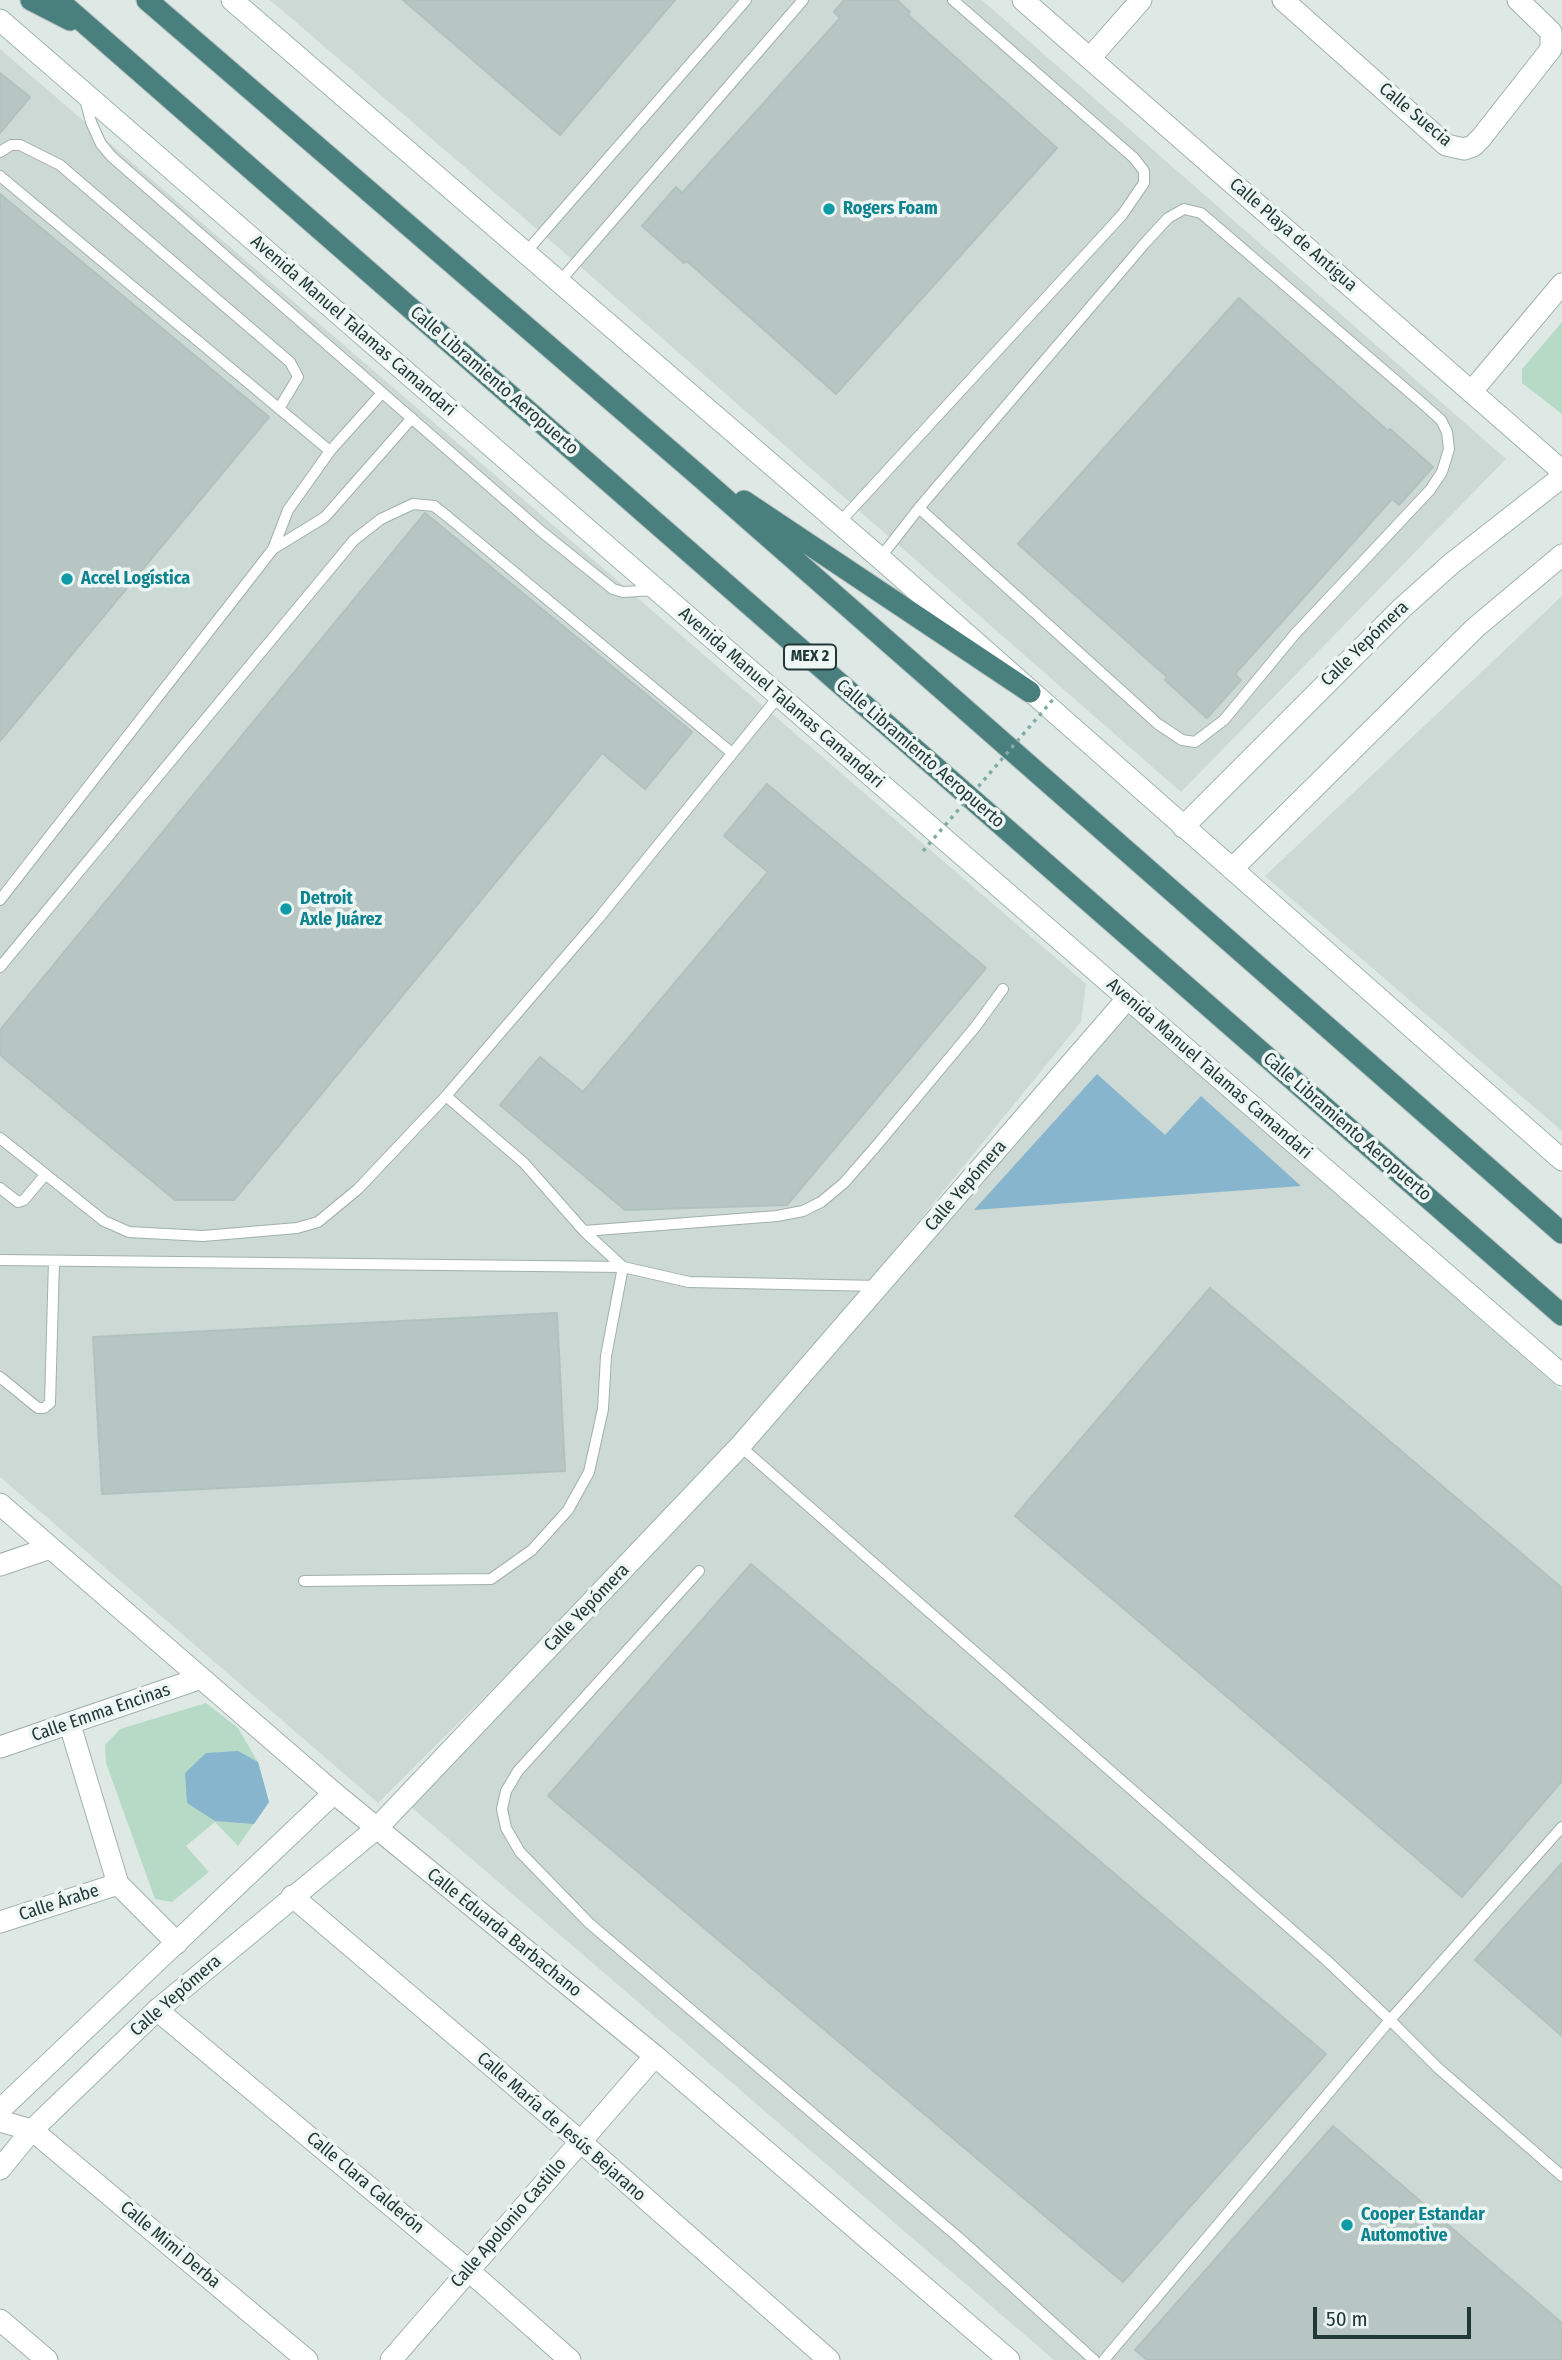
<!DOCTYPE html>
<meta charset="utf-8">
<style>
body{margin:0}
#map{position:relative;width:1562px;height:2360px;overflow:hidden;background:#dee9e6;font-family:"Fira Sans Condensed",sans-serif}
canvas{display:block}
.scale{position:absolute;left:1313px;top:2307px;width:158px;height:32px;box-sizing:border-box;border:4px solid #203836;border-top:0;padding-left:9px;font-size:21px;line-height:24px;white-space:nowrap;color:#203836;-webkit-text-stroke:5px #eef6f3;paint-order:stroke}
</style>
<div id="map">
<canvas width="1562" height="2360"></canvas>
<div class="scale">50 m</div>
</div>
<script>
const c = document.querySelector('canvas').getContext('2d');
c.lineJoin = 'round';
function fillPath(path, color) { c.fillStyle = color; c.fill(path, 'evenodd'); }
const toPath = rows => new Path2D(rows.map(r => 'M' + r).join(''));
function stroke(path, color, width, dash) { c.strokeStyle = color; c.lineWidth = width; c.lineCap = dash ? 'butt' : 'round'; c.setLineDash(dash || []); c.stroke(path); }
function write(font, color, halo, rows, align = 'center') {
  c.font = font + ' "Fira Sans Condensed",sans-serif'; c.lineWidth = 7; c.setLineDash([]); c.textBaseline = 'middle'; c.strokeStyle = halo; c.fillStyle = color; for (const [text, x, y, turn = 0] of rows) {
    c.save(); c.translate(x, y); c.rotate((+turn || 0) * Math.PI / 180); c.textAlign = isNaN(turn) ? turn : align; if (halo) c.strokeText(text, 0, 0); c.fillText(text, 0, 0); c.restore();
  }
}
fillPath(toPath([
 [270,0,982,0,1506,459,1181,792,559,248],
 [0,49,1086,984,1081,1022,773,1400,1126,1010,1562,1391,1562,2360,1054,2360,409,1805,689,1493,378,1803,0,1477],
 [1562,596,1562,1131,1265,876]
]), '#ccd9d5');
fillPath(toPath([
 [1562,322,1562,414,1522,383,1522,369],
 [206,1703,238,1728,258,1762,269,1802,238,1846,215,1822,186,1846,209,1872,172,1902,155,1899,106,1763,105,1745,120,1729]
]), '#b7dac7');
fillPath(toPath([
 [1097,1074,1165,1135,1201,1096,1301,1186,974,1210],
 [238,1751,258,1762,269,1802,254,1824,215,1821,187,1803,185,1773,206,1753]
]), '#87b5cd');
const building = toPath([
 [403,0,675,0,560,135,403,0],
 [844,0,897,0,910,12,908,15,1057,148,836,394,687,261,684,263,642,226,676,187,682,193,761,106,840,18,834,12,844,0],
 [0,73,30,97,0,133,0,73],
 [0,194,269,417,0,741,0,194],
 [1239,298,1388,431,1390,429,1433,467,1399,505,1392,499,1235,674,1241,680,1207,718,1165,680,1167,677,1018,544,1239,298],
 [425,513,692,732,645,789,602,753,234,1200,175,1200,0,1055,0,1030,425,513],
 [767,784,986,968,787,1205,625,1210,500,1105,540,1057,583,1092,768,872,724,836,767,784],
 [1210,1288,1562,1588,1562,1781,1462,1897,1015,1516,1210,1288],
 [557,1313,565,1471,102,1494,93,1337,557,1313],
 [751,1564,1326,2054,1123,2282,548,1796,751,1564],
 [1562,1863,1562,2036,1475,1960,1562,1863],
 [1333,2126,1562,2323,1562,2360,1147,2360,1135,2350,1333,2126]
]);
fillPath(building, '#b7c6c3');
stroke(building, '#b1c2be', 2);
const service = toPath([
 [84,95,91,122,101,144,112,157,542,532,613,589,623,592,656,590],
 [0,152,11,145,20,145,60,165,290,362,298,377,280,407],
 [0,176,330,451],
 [527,251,746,0],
 [561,280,803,0],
 [839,523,1122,215,1144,183,1144,171,1134,158,953,0],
 [273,549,325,517,412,418],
 [880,558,919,508,1145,243,1168,218,1184,209,1201,213,1422,403,1441,420,1447,432,1449,449,1442,472,1430,490,1295,634,1224,720,1195,742,1182,740,1158,724,919,508],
 [0,900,273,549,288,510,330,451,382,393],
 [0,967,354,540,381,519,413,504,434,506,448,517,732,753],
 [446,1096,524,1163,584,1231,623,1267,689,1282,879,1286],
 [0,1138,104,1221,129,1232,203,1236,297,1228,318,1222,358,1189,446,1096,598,919,779,696],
 [0,1188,18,1202,24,1200,45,1175],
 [584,1231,777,1216,803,1211,821,1202,844,1183,877,1145,976,1026,1003,989],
 [0,1260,623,1267,606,1356,603,1409,589,1472,568,1510,532,1550,491,1579,304,1581],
 [0,1377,38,1408,44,1408,50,1403,54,1261],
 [740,1446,1325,1959,1390,2020,1104,2360],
 [699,1571,518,1771,506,1791,502,1809,506,1828,520,1852,589,1923,958,2237,1094,2360],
 [1562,1827,1390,2020,1438,2068,1562,2176]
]);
const minor = toPath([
 [1283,0,1446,145,1464,149,1473,146,1481,138,1551,49,1551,32,1518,0],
 [1090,58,1141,0],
 [1472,391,1562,284],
 [0,1565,50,1548],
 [70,1725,118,1884,177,1943],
 [0,1747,201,1678],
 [292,1896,580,2141,829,2360],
 [0,1922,118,1884],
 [157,2010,468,2270,570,2360],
 [0,2121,32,2130,307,2360],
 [0,2320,47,2360],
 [391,2360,655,2056]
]);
const tertiary = toPath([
 [1023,0,1562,471],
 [0,1504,334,1793,655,2056,1009,2360]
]);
const secondary = toPath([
 [232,0,880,558,1562,1160],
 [0,20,1562,1375],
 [1183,827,1402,608,1451,564,1562,477],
 [1232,869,1475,628,1562,555],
 [0,2110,334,1793],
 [0,2169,32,2130,157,2010,377,1828,740,1446,1127,999]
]);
const trunk = toPath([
 [31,0,70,20],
 [58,0,1562,1315],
 [147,0,698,475,1562,1233],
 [744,501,1030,692]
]);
stroke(service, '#a1b0ae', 12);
stroke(minor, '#a1b0ae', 23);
stroke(tertiary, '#a1b0ae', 23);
stroke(secondary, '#9eb4b0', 23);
stroke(trunk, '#bcc3c3', 23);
stroke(service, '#fff', 10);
stroke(minor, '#fff', 21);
stroke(tertiary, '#fff', 21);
stroke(secondary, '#fff', 21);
stroke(trunk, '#49807e', 21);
stroke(toPath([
 [923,851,1056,696]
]), '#80aba6', 3.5, [3.5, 5]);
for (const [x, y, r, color] of [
 [829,209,7,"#0f9aa8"],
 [67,579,7,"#0f9aa8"],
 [286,909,7,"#0f9aa8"],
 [1347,2225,7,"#0f9aa8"]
]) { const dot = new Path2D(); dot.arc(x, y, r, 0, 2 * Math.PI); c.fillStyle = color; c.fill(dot); stroke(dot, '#eef6f3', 2.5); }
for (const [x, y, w] of [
 [810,657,52]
]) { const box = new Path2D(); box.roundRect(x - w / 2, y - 12.5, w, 25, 5); c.fillStyle = '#eef6f3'; c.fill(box); stroke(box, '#203836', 2); }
write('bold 16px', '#203836', null, [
 ["MEX 2",810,657]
]);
write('18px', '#203836', '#eef6f3', [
 ["Calle Suecia",1415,115,40],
 ["Calle Playa de Antigua",1293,235,41],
 ["Avenida Manuel Talamas Camandari",353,326,41],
 ["Calle Libramiento Aeropuerto",494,381,41],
 ["Calle Yepómera",1365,644,-44],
 ["Avenida Manuel Talamas Camandari",781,698,41],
 ["Calle Libramiento Aeropuerto",920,754,41],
 ["Avenida Manuel Talamas Camandari",1209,1069,41],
 ["Calle Libramiento Aeropuerto",1347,1127,41],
 ["Calle Yepómera",966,1186,-49],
 ["Calle Yepómera",587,1608,-46],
 ["Calle Emma Encinas",101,1713,-19],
 ["Calle Árabe",59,1903,-18],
 ["Calle Eduarda Barbachano",504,1933,39],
 ["Calle Yepómera",176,1996,-41],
 ["Calle María de Jesús Bejarano",561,2127,41],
 ["Calle Clara Calderón",365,2183,40],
 ["Calle Apolonio Castillo",509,2223,-49],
 ["Calle Mimi Derba",170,2245,40]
]);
write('bold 18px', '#0d838f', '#eef6f3', [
 ["Rogers Foam",843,209],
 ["Accel Logística",81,579],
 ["Detroit",300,899],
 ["Axle Juárez",300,920],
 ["Cooper Estandar",1361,2215],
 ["Automotive",1361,2236]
], 'left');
</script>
